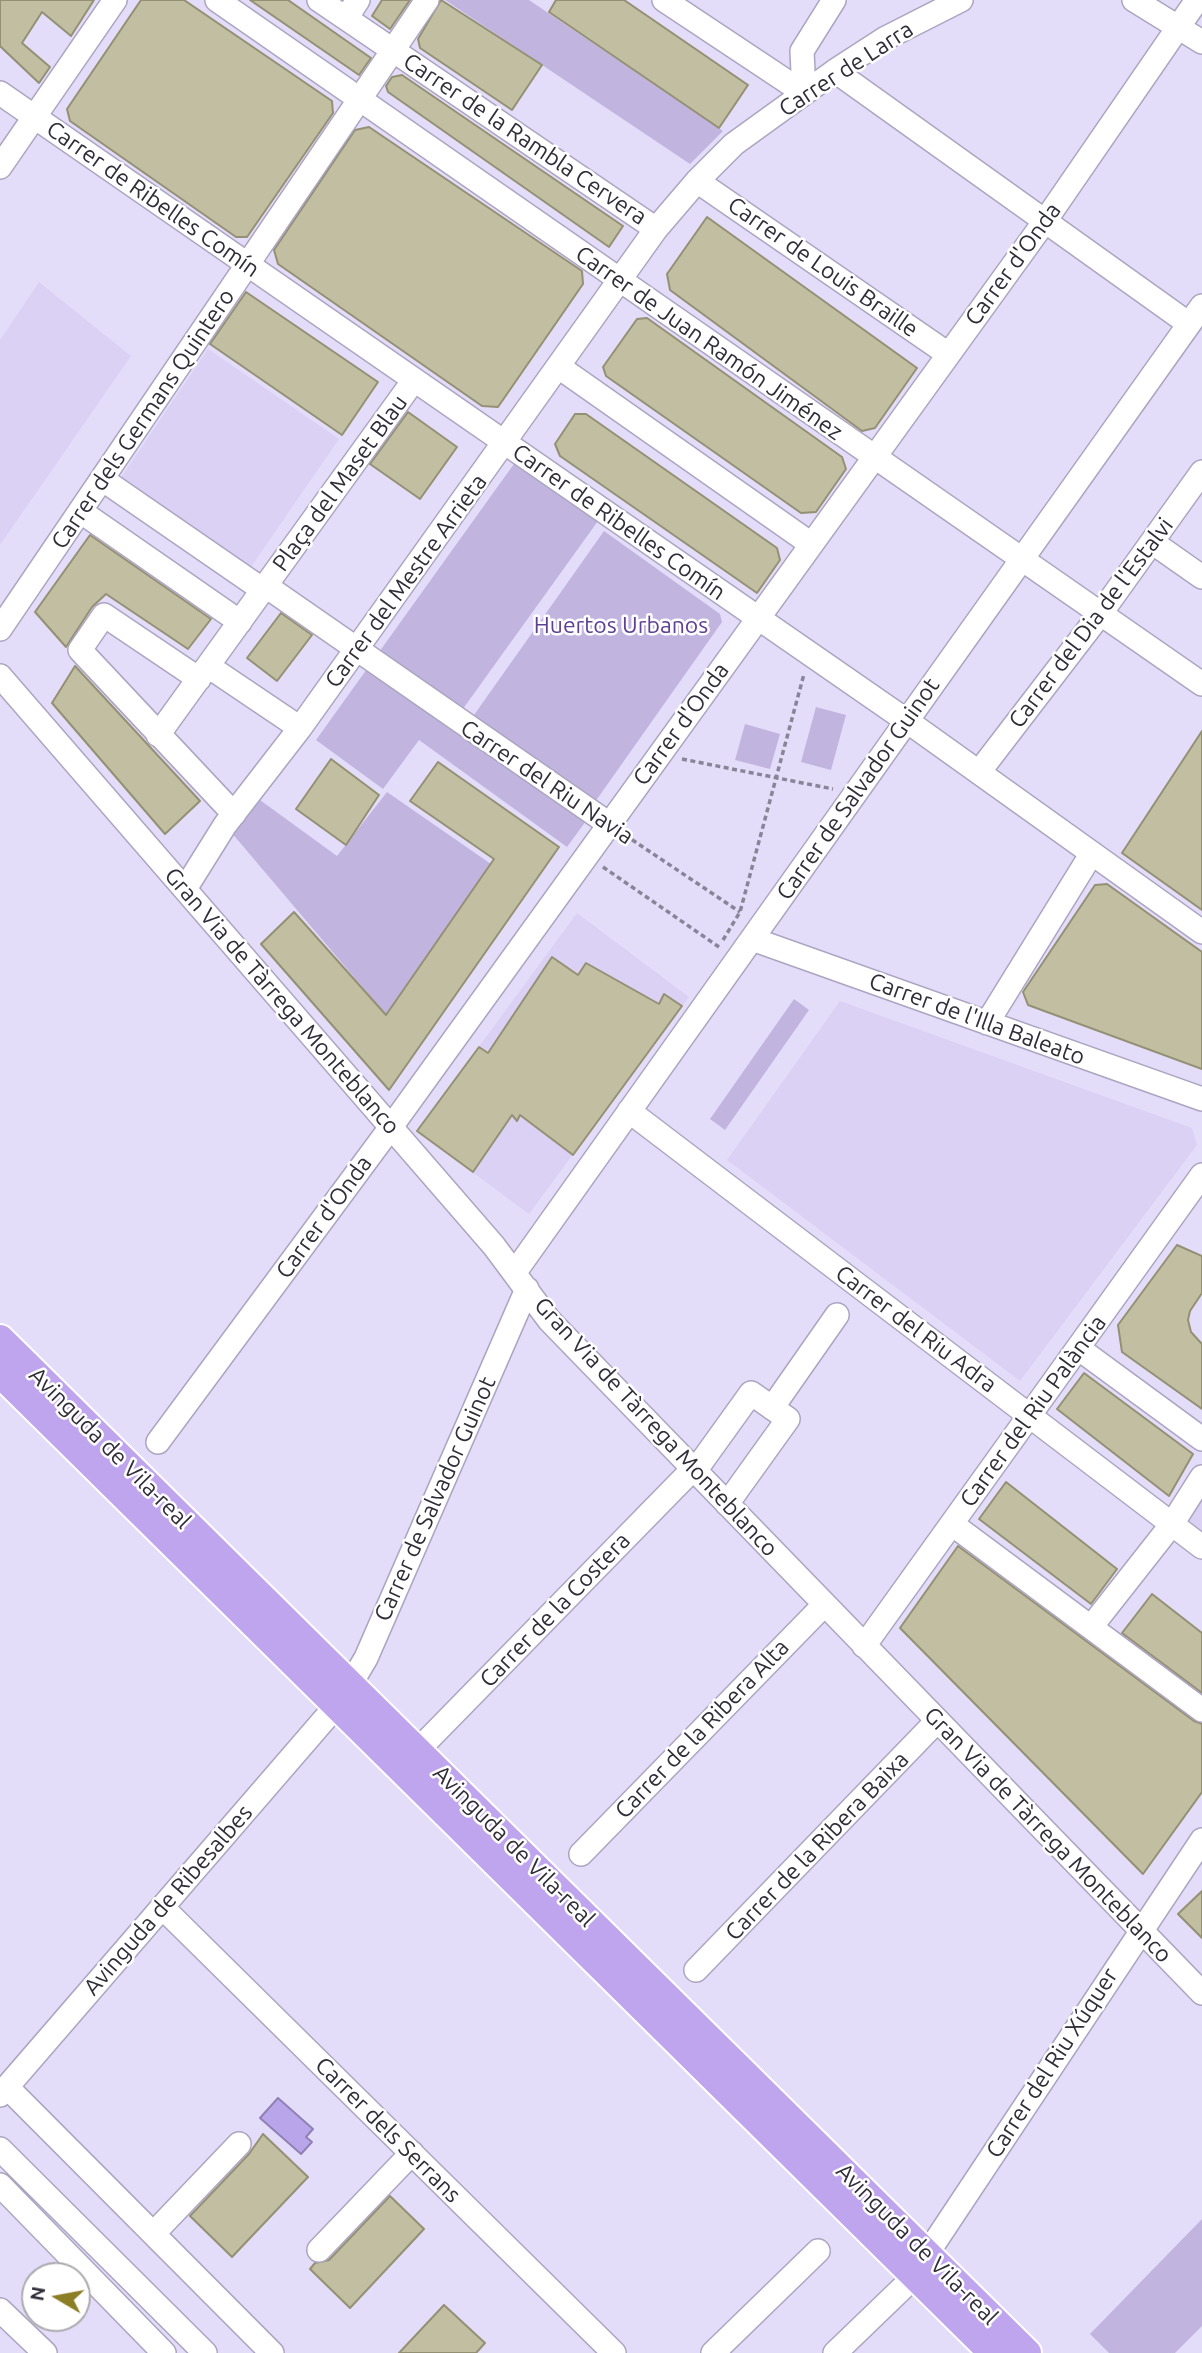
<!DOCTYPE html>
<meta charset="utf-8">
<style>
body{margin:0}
#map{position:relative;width:1202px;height:2353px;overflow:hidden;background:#e4ddfa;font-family:Ubuntu,sans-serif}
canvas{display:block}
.north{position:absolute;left:21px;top:2262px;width:70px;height:70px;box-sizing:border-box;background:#fff;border:2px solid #acabaf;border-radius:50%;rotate:280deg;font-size:19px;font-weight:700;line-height:28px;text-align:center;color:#302d38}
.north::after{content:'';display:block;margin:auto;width:24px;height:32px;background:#8b7e24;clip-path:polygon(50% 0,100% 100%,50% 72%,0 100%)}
</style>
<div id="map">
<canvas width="1202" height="2353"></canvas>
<div class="north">N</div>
</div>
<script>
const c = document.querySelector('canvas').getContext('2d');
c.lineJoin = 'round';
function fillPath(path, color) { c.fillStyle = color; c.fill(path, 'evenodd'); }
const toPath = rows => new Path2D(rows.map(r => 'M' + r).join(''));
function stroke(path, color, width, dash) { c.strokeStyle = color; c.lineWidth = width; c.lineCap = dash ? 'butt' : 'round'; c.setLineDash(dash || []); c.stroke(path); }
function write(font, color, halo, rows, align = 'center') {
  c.font = font + ' Ubuntu,sans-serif'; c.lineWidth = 5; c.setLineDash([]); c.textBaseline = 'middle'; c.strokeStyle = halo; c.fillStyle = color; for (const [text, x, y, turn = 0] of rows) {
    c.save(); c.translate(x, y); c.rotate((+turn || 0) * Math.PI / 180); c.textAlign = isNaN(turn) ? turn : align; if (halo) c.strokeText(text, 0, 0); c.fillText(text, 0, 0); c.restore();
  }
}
fillPath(toPath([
 [39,282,131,356,0,545,0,340],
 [208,349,339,439,251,567,120,479],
 [577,913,689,997,529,1214,417,1131],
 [840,1001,1192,1128,1197,1145,1020,1381,727,1160],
 [1202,1488,1202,1532,1182,1518]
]), '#dbd1f4');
fillPath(toPath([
 [445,0,529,0,723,131,690,164],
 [516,461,598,521,460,713,594,810,567,847,419,740,383,789,316,740],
 [604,531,720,614,722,622,595,802,474,715],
 [816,707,846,715,831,770,801,762],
 [745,724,780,734,770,769,735,760],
 [249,792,337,856,387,792,491,864,386,1015,225,825],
 [794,999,809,1010,725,1130,710,1119],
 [1202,2219,1202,2326,1175,2353,1109,2353,1090,2334]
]), '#c1b5e0');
const water = toPath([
 [278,2098,313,2129,306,2137,312,2142,301,2154,260,2118,278,2098]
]);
fillPath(water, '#b9a5ea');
stroke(water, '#9081b5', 2);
const building = toPath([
 [0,0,94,0,71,36,42,12,22,43,50,67,39,83,0,46,0,0],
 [141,0,184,0,332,101,333,113,247,237,236,237,70,121,67,109,141,0],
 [250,0,288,0,371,58,359,75,250,0],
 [382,0,410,0,390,29,372,16,382,0],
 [441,0,542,65,512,110,420,48,418,39,441,0],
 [556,0,624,0,748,85,719,128,549,12,556,0],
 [402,75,623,226,609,247,388,92,386,86,392,77,402,75],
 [369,127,582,271,583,284,498,407,482,406,278,264,274,250,355,130,369,127],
 [707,217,917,368,875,428,862,431,670,290,667,274,707,217],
 [246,292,378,382,342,435,210,344,246,292],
 [647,318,842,457,846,469,816,512,801,513,606,376,603,367,637,319,647,318],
 [408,412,457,447,420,499,370,464,408,412],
 [575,414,586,414,777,548,780,560,757,593,560,456,555,444,575,414],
 [90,535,211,619,188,649,106,594,92,607,66,647,35,612,90,535],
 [281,613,312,635,277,681,247,658,281,613],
 [75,666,200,801,165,834,52,703,75,666],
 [1202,731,1202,910,1122,853,1202,731],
 [331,759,379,795,346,845,296,809,331,759],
 [438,762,559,847,389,1090,261,944,294,912,386,1015,494,859,410,801,438,762],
 [1107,884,1202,952,1202,1069,1028,1005,1023,992,1095,885,1107,884],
 [552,957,578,975,586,963,659,1004,664,994,682,1006,573,1155,520,1115,517,1121,512,1115,473,1172,417,1131,479,1047,488,1053,552,957],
 [1177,1245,1202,1256,1202,1293,1190,1311,1188,1320,1191,1332,1202,1344,1202,1409,1122,1352,1118,1325,1177,1245],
 [1084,1373,1193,1454,1169,1496,1057,1409,1084,1373],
 [1006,1482,1117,1569,1091,1604,979,1519,1006,1482],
 [958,1546,1194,1721,1202,1724,1202,1792,1143,1874,900,1628,958,1546],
 [1152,1594,1202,1633,1202,1693,1122,1633,1152,1594],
 [1202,1891,1202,1938,1178,1914,1202,1891],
 [263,2134,308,2177,232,2257,190,2216,249,2154,263,2134],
 [390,2196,424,2229,350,2308,310,2269,315,2263,329,2260,390,2196],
 [444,2305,485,2343,476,2353,399,2353,444,2305]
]);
fillPath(building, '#c2bea1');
stroke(building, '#949074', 2);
const minor = toPath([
 [217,0,1202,684],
 [319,0,656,229],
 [664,0,804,93],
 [1134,0,1202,42],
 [346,18,358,0],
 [835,71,1189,324],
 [0,93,907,721,1202,932],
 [804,93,802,51,834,0],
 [0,167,115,0],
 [697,181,948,354],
 [559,367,811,544],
 [102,479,263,590],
 [80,511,240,622],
 [1152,542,1202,577],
 [266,586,609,824],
 [0,629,427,0],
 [208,666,300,728],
 [0,676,494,1246,549,1320,1202,1993],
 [199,679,104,615,80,650,234,814],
 [158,735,414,380],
 [979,772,1101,613,1202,472],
 [185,889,225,825,300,728,656,229,697,181,734,144,835,71,886,38,961,0],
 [752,939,1202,1099],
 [987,1023,1092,853],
 [629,1111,1202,1547],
 [515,1272,1202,306],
 [1078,1348,1202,1439],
 [772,1408,837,1315],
 [158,1442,391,1127,1045,221,1197,0],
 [695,1471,751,1393,788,1419,727,1504],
 [952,1524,1202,1710],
 [1091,1627,1172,1524,1202,1477],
 [864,1646,1202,1175],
 [417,1751,693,1469],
 [581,1854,824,1605],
 [162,1907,614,2353],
 [696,1970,937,1721],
 [7,2087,272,2353],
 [0,2095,336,1706,350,1685,366,1658,527,1289],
 [0,2149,205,2353],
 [0,2185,164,2353],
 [154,2233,239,2144],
 [319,2250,412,2153],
 [927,2254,1202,1840],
 [0,2310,45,2353],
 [713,2353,818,2251],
 [835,2353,915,2276]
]);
const major = toPath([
 [0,1339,1027,2353],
 [0,1373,993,2353]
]);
stroke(minor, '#aca5c1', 26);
stroke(major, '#fff', 32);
stroke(toPath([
 [682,759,833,789],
 [625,835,740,912],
 [603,867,719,947],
 [723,940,740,912,804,674]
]), '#898498', 3.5, [5, 3.5]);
stroke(minor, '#fff', 23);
stroke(major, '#bfa5ee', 28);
write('23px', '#302d38', '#fff', [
 ["Carrer de Larra",846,69,-33],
 ["Carrer de la Rambla Cervera",525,139,34],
 ["Carrer de Ribelles Comín",153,199,35],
 ["Carrer d'Onda",1013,264,-54],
 ["Carrer de Louis Braille",823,267,35],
 ["Carrer de Juan Ramón Jiménez",709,343,35],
 ["Carrer dels Germans Quintero",143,419,-56],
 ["Plaça del Maset Blau",340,483,-54],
 ["Carrer de Ribelles Comín",619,522,35],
 ["Carrer del Mestre Arrieta",406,581,-54],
 ["Carrer del Dia de l'Estalvi",1091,623,-53],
 ["Carrer d'Onda",681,724,-54],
 ["Carrer del Riu Navia",547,782,34],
 ["Carrer de Salvador Guinot",858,789,-55],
 ["Gran Via de Tàrrega Monteblanco",282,1001,49],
 ["Carrer de l'Illa Baleato",977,1019,20],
 ["Carrer d'Onda",324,1217,-54],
 ["Carrer del Riu Adra",916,1329,37],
 ["Carrer del Riu Palància",1033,1411,-54],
 ["Gran Via de Tàrrega Monteblanco",656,1427,47],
 ["Avinguda de Vila-real",110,1448,45],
 ["Carrer de Salvador Guinot",435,1499,-66],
 ["Carrer de la Costera",555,1610,-46],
 ["Carrer de la Ribera Alta",702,1729,-46],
 ["Gran Via de Tàrrega Monteblanco",1048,1835,46],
 ["Avinguda de Vila-real",514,1846,45],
 ["Carrer de la Ribera Baixa",817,1846,-46],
 ["Avinguda de Ribesalbes",168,1900,-49],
 ["Carrer del Riu Xúquer",1052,2063,-57],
 ["Carrer dels Serrans",388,2130,45],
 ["Avinguda de Vila-real",917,2244,45]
]);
write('23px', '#5f4193', '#fff', [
 ["Huertos Urbanos",621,625]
]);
</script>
